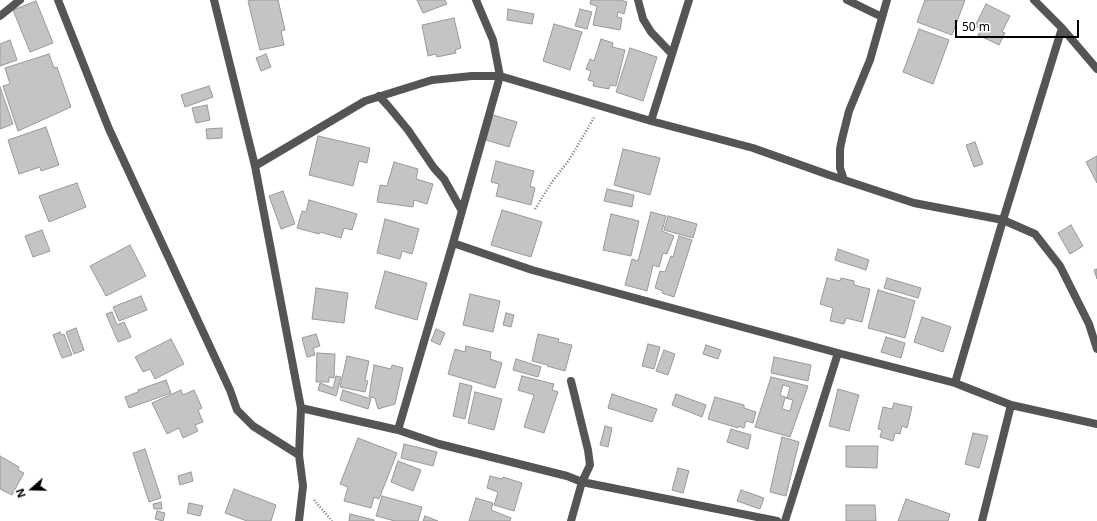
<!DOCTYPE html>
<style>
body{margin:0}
#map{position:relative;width:1097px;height:521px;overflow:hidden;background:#fff;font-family:"Noto Sans",sans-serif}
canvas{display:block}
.north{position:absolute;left:12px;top:469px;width:40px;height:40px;-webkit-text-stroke:3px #fff;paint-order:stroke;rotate:250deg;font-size:11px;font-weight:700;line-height:16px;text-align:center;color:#000}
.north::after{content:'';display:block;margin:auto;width:14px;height:18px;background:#000;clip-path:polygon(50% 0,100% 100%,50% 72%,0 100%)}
.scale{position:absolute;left:955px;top:20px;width:124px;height:18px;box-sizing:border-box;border:2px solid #000;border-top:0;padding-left:5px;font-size:12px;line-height:14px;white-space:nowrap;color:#000;-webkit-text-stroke:3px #fff;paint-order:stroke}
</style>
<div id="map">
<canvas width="1097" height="521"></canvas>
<div class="north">N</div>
<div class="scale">50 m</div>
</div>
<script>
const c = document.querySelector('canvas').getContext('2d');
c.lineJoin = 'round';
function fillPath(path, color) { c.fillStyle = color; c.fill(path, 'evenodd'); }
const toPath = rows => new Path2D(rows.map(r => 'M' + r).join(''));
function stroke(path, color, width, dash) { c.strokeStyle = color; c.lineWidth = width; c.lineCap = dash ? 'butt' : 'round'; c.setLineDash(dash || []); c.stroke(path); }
const building = toPath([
 [252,0,278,0,285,30,281,31,284,45,260,50,248,1,252,0],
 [417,0,445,0,447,4,423,13,417,0],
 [591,0,620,0,627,2,624,14,618,12,617,17,622,18,620,30,593,25,597,6,590,4,591,0],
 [925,0,965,0,952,35,917,22,925,0],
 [36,1,53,43,30,52,13,10,36,1],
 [986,4,1010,16,1002,32,1005,33,999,45,978,35,981,29,975,26,986,4],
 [508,9,534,14,532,24,507,20,508,9],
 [580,9,592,12,587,29,575,26,580,9],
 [454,18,461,48,455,50,456,53,437,57,436,54,428,56,422,25,454,18],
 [554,24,582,32,570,70,543,61,554,24],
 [919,29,949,40,933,84,903,72,919,29],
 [601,39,613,43,612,47,625,50,616,86,610,85,609,89,593,86,594,82,588,80,591,71,586,69,590,59,594,61,601,39],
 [10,40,17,60,0,66,0,44,10,40],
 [630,48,657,57,643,101,616,92,630,48],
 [49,54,54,68,57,67,71,107,18,131,3,86,10,84,5,68,49,54],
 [266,54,271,67,261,71,256,58,266,54],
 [209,86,213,97,185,107,181,95,209,86],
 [0,87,13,124,0,129,0,87],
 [207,105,210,120,196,123,192,108,207,105],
 [493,115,517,122,509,147,486,140,493,115],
 [46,127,59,165,41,171,40,167,19,174,8,140,46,127],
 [222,128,222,138,207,139,206,129,222,128],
 [318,136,370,148,367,163,359,161,353,186,309,175,318,136],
 [975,142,983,164,974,167,966,145,975,142],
 [623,149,660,158,650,195,614,185,623,149],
 [1097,156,1097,183,1086,162,1097,156],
 [496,161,534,171,530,186,535,188,531,205,496,196,499,184,491,182,496,161],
 [394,162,418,169,416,179,433,184,427,204,414,200,413,207,377,202,380,185,387,186,394,162],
 [77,183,86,207,49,222,39,196,77,183],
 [607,189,634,195,632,207,604,201,607,189],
 [283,191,295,224,281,229,269,196,283,191],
 [309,200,357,214,352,230,344,228,341,238,320,232,319,234,297,228,302,211,306,212,309,200],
 [502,210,542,222,531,257,491,245,502,210],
 [651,212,666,216,662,231,674,236,667,254,663,253,659,267,653,265,647,291,625,285,632,259,638,261,651,212],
 [611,214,639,221,631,256,603,250,611,214],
 [668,216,697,224,693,238,664,230,668,216],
 [385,219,419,229,412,254,402,251,400,259,377,253,385,219],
 [1071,225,1083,246,1070,254,1058,233,1071,225],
 [42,230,50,251,33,257,25,236,42,230],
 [679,236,692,240,674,297,662,293,663,291,655,288,660,271,665,272,671,256,673,257,679,236],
 [130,245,146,276,106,296,90,266,130,245],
 [838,249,869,260,866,270,835,260,838,249],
 [1097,269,1097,279,1094,270,1097,269],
 [385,271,427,283,417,320,375,308,385,271],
 [827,278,840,281,841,278,854,281,854,285,870,289,862,322,846,318,844,324,830,321,833,308,820,304,827,278],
 [887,278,921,288,918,298,884,288,887,278],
 [316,288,348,293,344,323,312,319,316,288],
 [878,290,915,301,905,338,868,328,878,290],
 [470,294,500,301,493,332,463,325,470,294],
 [141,296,147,310,119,321,113,307,141,296],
 [112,312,117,325,124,322,131,337,118,342,106,314,112,312],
 [506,313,514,315,511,327,503,325,506,313],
 [922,317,951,327,943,352,914,342,922,317],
 [76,328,84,350,74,354,66,332,76,328],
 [436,329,445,333,440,345,431,341,436,329],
 [60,332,61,335,64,334,72,355,62,358,53,335,60,332],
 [316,334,320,346,313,348,315,355,307,357,302,338,316,334],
 [538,334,559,339,558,342,572,345,565,371,547,366,548,365,532,361,538,334],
 [886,337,905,343,901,358,881,352,886,337],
 [171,339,184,364,155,379,150,369,143,372,135,357,171,339],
 [648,344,660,347,654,369,642,366,648,344],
 [706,345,721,350,718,359,703,354,706,345],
 [466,346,491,352,490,359,502,363,495,388,448,374,455,349,465,352,466,346],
 [664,350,675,354,668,375,656,371,664,350],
 [317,353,335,354,334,378,329,377,329,382,316,382,317,353],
 [347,356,369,361,365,380,368,381,365,392,340,387,347,356],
 [774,357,811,365,808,381,771,373,774,357],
 [516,359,541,367,538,377,513,370,516,359],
 [374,365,391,369,392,365,403,368,395,404,378,409,375,398,369,397,374,365],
 [336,376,341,377,336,396,318,390,320,383,333,388,336,376],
 [522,376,554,384,552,390,558,392,544,433,524,427,534,395,518,390,522,376],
 [771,377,808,386,790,437,755,427,771,377],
 [783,385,790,387,787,398,780,395,783,385],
 [785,398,793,400,790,411,782,409,785,398],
 [166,380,171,393,129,408,125,397,138,392,138,390,166,380],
 [460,383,472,386,465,419,453,416,460,383],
 [838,389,859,395,849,431,829,426,838,389],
 [181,390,183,395,194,390,202,408,198,410,203,422,195,425,198,431,183,438,179,428,167,434,152,403,181,390],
 [343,390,371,399,368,409,340,400,343,390],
 [475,392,502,399,494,430,468,423,475,392],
 [612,394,657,409,652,422,608,408,612,394],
 [676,394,706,405,702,417,672,405,676,394],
 [715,397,744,405,744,408,756,412,753,423,746,421,744,428,739,426,738,428,708,419,715,397],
 [894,403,912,407,907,428,902,426,900,434,895,433,893,441,880,437,882,430,878,429,883,407,892,409,894,403],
 [605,426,612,428,608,447,600,445,605,426],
 [731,429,751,435,748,449,727,442,731,429],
 [973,433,988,436,979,468,965,464,973,433],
 [782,437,799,442,786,496,770,492,782,437],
 [358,438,397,453,379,499,374,497,371,508,344,501,348,487,340,484,358,438],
 [404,444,437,452,433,466,401,458,404,444],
 [846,446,878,446,877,468,846,467,846,446],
 [145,449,161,498,149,502,133,453,145,449],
 [0,456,19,467,18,470,24,473,12,495,0,489,0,456],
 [398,461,421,470,413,491,391,482,398,461],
 [678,468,689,471,683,493,672,490,678,468],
 [191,472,193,481,180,485,178,476,191,472],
 [490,476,502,479,503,477,522,483,514,511,494,505,498,492,487,488,490,476],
 [234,489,276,505,271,521,247,521,225,513,234,489],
 [741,490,764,498,760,509,737,501,741,490],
 [382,496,422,507,418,521,395,521,376,516,382,496],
 [476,498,493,503,491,510,511,518,510,521,469,521,476,498],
 [906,499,950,514,948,521,898,521,906,499],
 [161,502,162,509,154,509,153,504,161,502],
 [189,503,203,506,200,516,187,513,189,503],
 [846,505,875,505,876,521,846,521,846,505],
 [157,511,165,513,163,521,155,519,157,511],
 [350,514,374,520,374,521,349,521,350,514],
 [425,516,438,521,423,521,425,516]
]);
fillPath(building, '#c4c4c4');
stroke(building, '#999', 1);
stroke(toPath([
 [535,209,552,182,569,160,595,116],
 [314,500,332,521]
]), '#777', 2.5, [1, 2]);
stroke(toPath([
 [58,0,109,129,230,390,237,410,253,426,299,455],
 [214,0,255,166,301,408,299,455,303,486,299,521],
 [638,0,643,19,651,32,672,54],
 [847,0,882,17],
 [1034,0,1062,28,1097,69],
 [0,16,20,0],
 [379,96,389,107,408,130,434,168,444,179,462,211],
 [651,121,689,0],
 [255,166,365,101,432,80,472,76,500,76,651,121,753,148,829,175,914,203,1003,220,1035,234,1060,266,1089,324,1097,349],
 [844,180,840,168,840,149,842,139,849,111,870,60,887,0],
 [453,243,532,270,838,353,955,383,1011,405,1097,424],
 [571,381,588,450,590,465,582,482,571,521],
 [955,383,1003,220,1062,28],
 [301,408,398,430,439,444,567,476,582,482,777,521],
 [398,430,453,243,500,76,493,40,476,0],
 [785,521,838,353],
 [982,521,1011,405]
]), '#555', 8);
</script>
